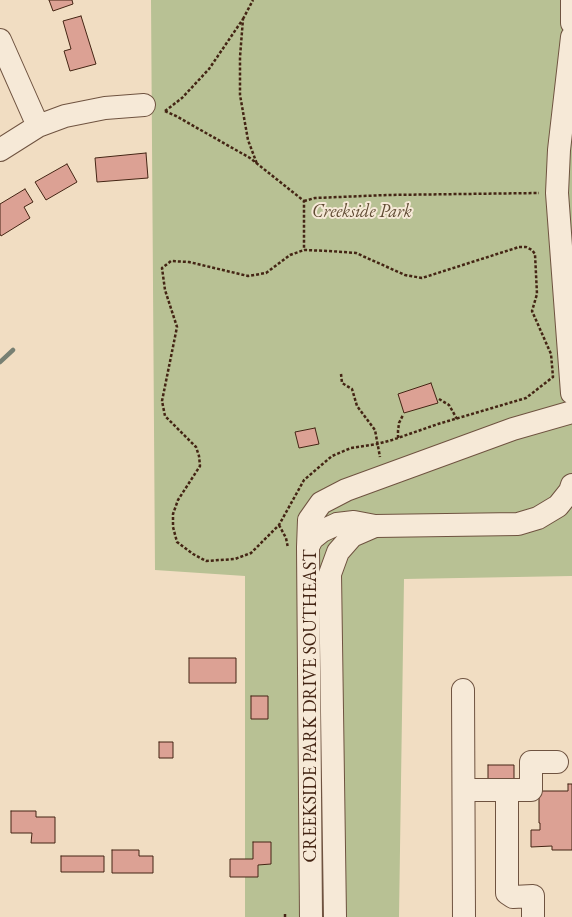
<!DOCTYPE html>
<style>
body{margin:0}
canvas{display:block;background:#f1ddc2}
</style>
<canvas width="572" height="917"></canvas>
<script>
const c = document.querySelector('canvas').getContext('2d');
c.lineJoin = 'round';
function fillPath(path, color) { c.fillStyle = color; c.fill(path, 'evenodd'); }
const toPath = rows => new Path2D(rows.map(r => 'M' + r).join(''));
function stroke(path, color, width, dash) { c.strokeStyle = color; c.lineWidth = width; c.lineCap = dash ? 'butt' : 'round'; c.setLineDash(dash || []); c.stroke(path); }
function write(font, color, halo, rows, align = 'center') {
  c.font = font + ' "EB Garamond",serif'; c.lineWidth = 4; c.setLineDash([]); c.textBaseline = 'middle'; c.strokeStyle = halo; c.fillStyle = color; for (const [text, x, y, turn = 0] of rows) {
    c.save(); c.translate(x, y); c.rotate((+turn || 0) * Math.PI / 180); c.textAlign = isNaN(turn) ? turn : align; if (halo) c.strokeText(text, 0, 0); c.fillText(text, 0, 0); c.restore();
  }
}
fillPath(toPath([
 [151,0,572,0,572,576,404,579,399,917,245,917,245,576,155,570]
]), '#b8c194');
stroke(toPath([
 [0,362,13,350]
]), '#788073', 4.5);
const building = toPath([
 [49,0,72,0,73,4,53,11,49,0],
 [81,16,96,64,70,71,64,51,71,49,63,21,81,16],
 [146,153,148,178,97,182,95,158,146,153],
 [67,164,77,182,46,200,35,182,67,164],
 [25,189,33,202,24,207,30,218,1,236,0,234,0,204,25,189],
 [431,383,438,403,404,413,398,394,431,383],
 [315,428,319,444,299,448,295,432,315,428],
 [189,658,236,658,236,683,189,683,189,658],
 [251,696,268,696,268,719,251,719,251,696],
 [159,742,173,742,173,758,159,758,159,742],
 [488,765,514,765,514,785,488,785,488,765],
 [568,784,572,784,572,850,552,850,552,846,531,847,531,830,540,830,540,823,539,823,539,791,568,791,568,784],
 [11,811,36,811,36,817,55,817,55,843,31,843,32,833,11,833,11,811],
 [253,842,271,842,271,864,258,865,258,877,230,877,230,859,253,859,253,842],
 [112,850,139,850,139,856,153,856,153,873,112,873,112,850],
 [61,856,104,856,104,872,61,872,61,856]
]);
fillPath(building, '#dca194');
stroke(building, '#442514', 1);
const minor = toPath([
 [572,0,572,23],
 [572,37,559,150,557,193,572,393],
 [0,40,38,126],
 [0,150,38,126,65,116,105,108,144,105],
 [308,547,309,520,321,503,346,490,513,429,572,412],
 [463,690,464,917],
 [464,790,507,790,507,893,513,897,533,896,533,917],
 [507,790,531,790,531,762,557,762],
 [311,917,308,547,312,539,322,531,337,524,354,522,375,526,518,524,538,518,558,506,570,491,572,485],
 [335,917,330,574,338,552,352,536,375,526]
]);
stroke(minor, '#6f5340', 24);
stroke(toPath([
 [243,19,253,0],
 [165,111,182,98,209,69,243,19,240,57,240,95,248,140,257,164],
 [165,111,176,116,250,158,304,201,304,250],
 [304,201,315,198,387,195,539,193],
 [519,247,526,247,532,250,535,254,537,294,532,311,551,354,553,377,526,398,438,424,392,440,377,444,351,448,332,456,304,480,279,525,251,553,235,559,206,561,193,554,177,542,173,527,173,514,178,500,200,466,199,456,196,447,165,416,162,401,177,327,165,290,162,268,171,261,189,262,248,276,266,273,290,255,304,250,329,251,356,253,405,275,422,278,519,247],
 [341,374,342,383,352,389,357,406,375,430,380,457],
 [439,399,449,405,457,419],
 [398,438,398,431,399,423,403,415],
 [279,525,286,538,288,548],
 [285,914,285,917]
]), '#442514', 2.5, [3, 2]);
stroke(minor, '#f6e9d7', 22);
write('italic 18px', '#614c34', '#f6e9d7', [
 ["Creekside Park",362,212]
]);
write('18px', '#442514', '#f6e9d7', [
 ["CREEKSIDE PARK DRIVE SOUTHEAST",311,706,-90]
]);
</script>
